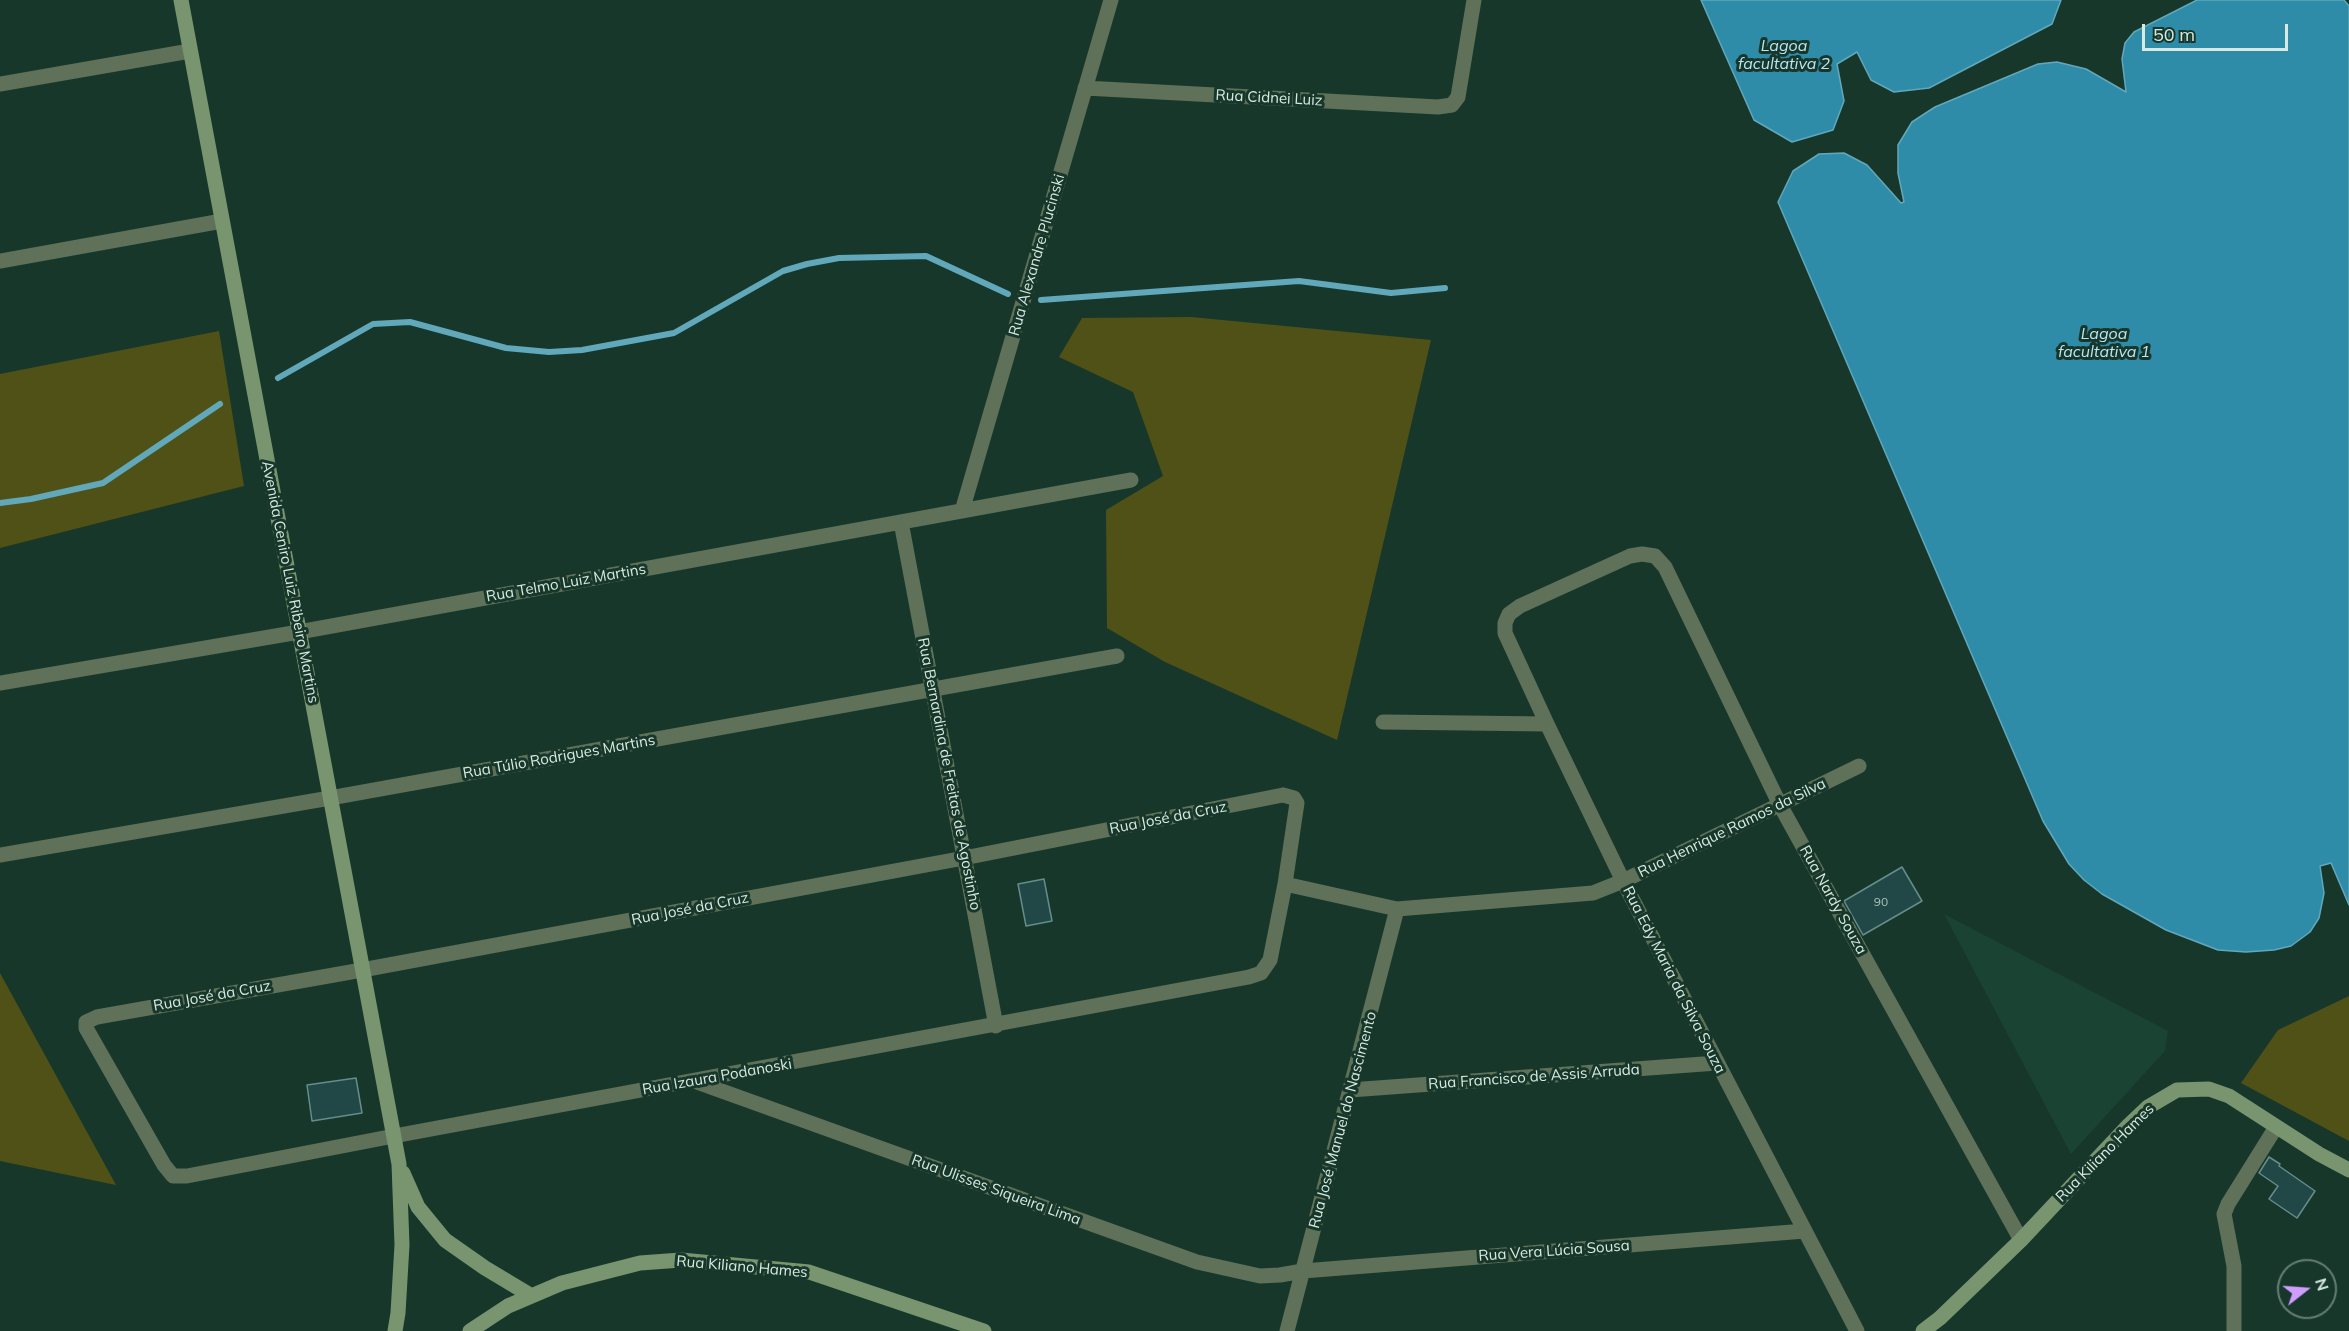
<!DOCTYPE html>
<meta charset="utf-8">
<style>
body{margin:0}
#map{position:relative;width:2349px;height:1331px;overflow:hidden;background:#18372b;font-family:Mulish,sans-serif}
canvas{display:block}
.north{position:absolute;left:2277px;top:1259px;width:60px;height:60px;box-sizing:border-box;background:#18372b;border:2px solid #647e73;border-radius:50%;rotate:73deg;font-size:16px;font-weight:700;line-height:24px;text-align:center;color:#d7e9e0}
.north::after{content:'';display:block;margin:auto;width:21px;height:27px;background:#d09dff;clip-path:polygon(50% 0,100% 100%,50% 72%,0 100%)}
.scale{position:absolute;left:2142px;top:24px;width:146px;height:27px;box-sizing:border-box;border:3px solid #d7e9e0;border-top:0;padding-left:8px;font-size:18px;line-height:21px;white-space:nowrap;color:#d7e9e0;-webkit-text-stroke:4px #18372b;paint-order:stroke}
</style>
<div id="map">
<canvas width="2349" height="1331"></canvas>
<div class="north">N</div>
<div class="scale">50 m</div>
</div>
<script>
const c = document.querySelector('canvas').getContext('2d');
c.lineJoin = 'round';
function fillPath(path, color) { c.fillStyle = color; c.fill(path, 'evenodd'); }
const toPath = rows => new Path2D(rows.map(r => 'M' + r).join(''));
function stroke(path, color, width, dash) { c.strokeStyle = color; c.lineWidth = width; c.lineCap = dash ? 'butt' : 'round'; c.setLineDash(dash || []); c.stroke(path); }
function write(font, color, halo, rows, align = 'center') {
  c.font = font + ' Mulish,sans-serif'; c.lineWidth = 6; c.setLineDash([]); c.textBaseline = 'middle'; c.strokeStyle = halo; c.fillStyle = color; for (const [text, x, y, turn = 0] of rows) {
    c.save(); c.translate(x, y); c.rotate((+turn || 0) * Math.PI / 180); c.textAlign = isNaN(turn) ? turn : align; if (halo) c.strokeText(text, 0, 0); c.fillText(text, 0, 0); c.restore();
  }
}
fillPath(toPath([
 [1944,914,2168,1031,2165,1051,2071,1154]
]), '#1a4334');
fillPath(toPath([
 [1191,317,1431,340,1337,740,1165,662,1107,628,1106,510,1163,476,1133,392,1059,357,1082,318],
 [219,331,244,486,0,548,0,374],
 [0,973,116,1185,0,1161],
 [2349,996,2349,1141,2241,1083,2278,1030]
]), '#505116');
const water = toPath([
 [1701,0,2061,0,2052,24,1929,88,1894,92,1871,80,1857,52,1837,64,1844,101,1833,130,1792,142,1754,120,1701,0],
 [2197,0,2344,0,2349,6,2349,905,2331,863,2320,866,2324,893,2319,918,2310,932,2291,946,2274,950,2246,952,2218,950,2166,930,2102,894,2084,880,2069,864,2043,821,1778,202,1793,171,1819,154,1844,153,1867,165,1901,203,1904,202,1898,173,1898,145,1912,122,1935,107,2038,64,2057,62,2086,69,2126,92,2122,59,2125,43,2134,32,2197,0]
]);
fillPath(water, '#2f8ca9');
stroke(water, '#61a8ba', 1.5);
stroke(toPath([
 [1041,300,1299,281,1391,293,1445,288],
 [278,378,373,324,410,322,506,348,549,352,582,350,674,333,783,271,807,264,839,258,926,256,1008,294],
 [0,503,31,499,103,483,220,404]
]), '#61a8ba', 6);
const building = toPath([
 [1902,867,1922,901,1863,935,1844,901,1902,867],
 [1044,879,1052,921,1026,926,1018,884,1044,879],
 [356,1078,362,1113,312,1121,307,1085,356,1078],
 [2269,1157,2280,1164,2279,1166,2315,1191,2297,1218,2269,1199,2278,1186,2259,1173,2269,1157]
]);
fillPath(building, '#214847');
stroke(building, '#658d8c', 1.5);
stroke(toPath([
 [0,84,190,51],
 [1085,88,1438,107,1452,105,1458,97,1474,0],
 [0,261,222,221],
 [962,511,1111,0],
 [901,522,996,1026],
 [0,683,299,632,1131,480],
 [1383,722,1547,724],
 [1283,795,1294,798,1297,803,1285,884,1270,960,1261,973,1249,977,394,1136,187,1176,173,1176,164,1165,86,1028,86,1022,97,1017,362,970,964,858,1283,795],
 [0,855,330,798,1117,656],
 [1285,884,1397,909,1593,893,1623,881,1859,766],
 [694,1081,1197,1262,1260,1276,1280,1275,1303,1271,1805,1231],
 [1350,1090,1717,1063],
 [1287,1331,1397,909],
 [1857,1331,1623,881,1547,724,1505,633,1505,623,1509,614,1520,606,1630,556,1642,554,1655,556,1665,567,1780,805,2021,1240],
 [2234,1331,2234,1266,2224,1214,2228,1204,2276,1127]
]), '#5f7159', 15);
stroke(toPath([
 [181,0,399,1164,402,1245,398,1313,395,1331],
 [403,1173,418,1207,445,1240,485,1268,530,1295],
 [470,1331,508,1306,562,1283,640,1263,681,1260,809,1272,984,1331],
 [1923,1331,1940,1318,2021,1240,2128,1126,2148,1107,2177,1090,2209,1089,2229,1096,2319,1154,2349,1170]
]), '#79956f', 15);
write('12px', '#aac1ba', null, [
 ["90",1881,902]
]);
write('15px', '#d7e9e0', '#18372b', [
 ["Rua Cidnei Luiz",1269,98,3],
 ["Rua Alexandre Plucinski",1037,255,-74],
 ["Avenida Ceniro Luiz Ribeiro Martins",290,582,79],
 ["Rua Telmo Luiz Martins",566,583,-10],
 ["Rua Túlio Rodrigues Martins",559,757,-10],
 ["Rua Bernardina de Freitas de Agostinho",949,774,79],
 ["Rua José da Cruz",1168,818,-11],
 ["Rua Henrique Ramos da Silva",1732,828,-26],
 ["Rua Nardy Souza",1833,900,61],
 ["Rua José da Cruz",690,909,-11],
 ["Rua Edy Maria da Silva Souza",1674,980,63],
 ["Rua José da Cruz",212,996,-10],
 ["Rua Izaura Podanoski",717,1077,-10],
 ["Rua Francisco de Assis Arruda",1534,1077,-4],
 ["Rua José Manuel do Nascimento",1343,1120,-75],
 ["Rua Kiliano Hames",2105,1153,-45],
 ["Rua Ulisses Siqueira Lima",996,1190,20],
 ["Rua Vera Lúcia Sousa",1554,1251,-4],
 ["Rua Kiliano Hames",742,1267,5]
]);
write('italic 16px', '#b9e5f5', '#18372b', [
 ["Lagoa",1784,46],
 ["facultativa 2",1784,64],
 ["Lagoa",2104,334],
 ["facultativa 1",2104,352]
]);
</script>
